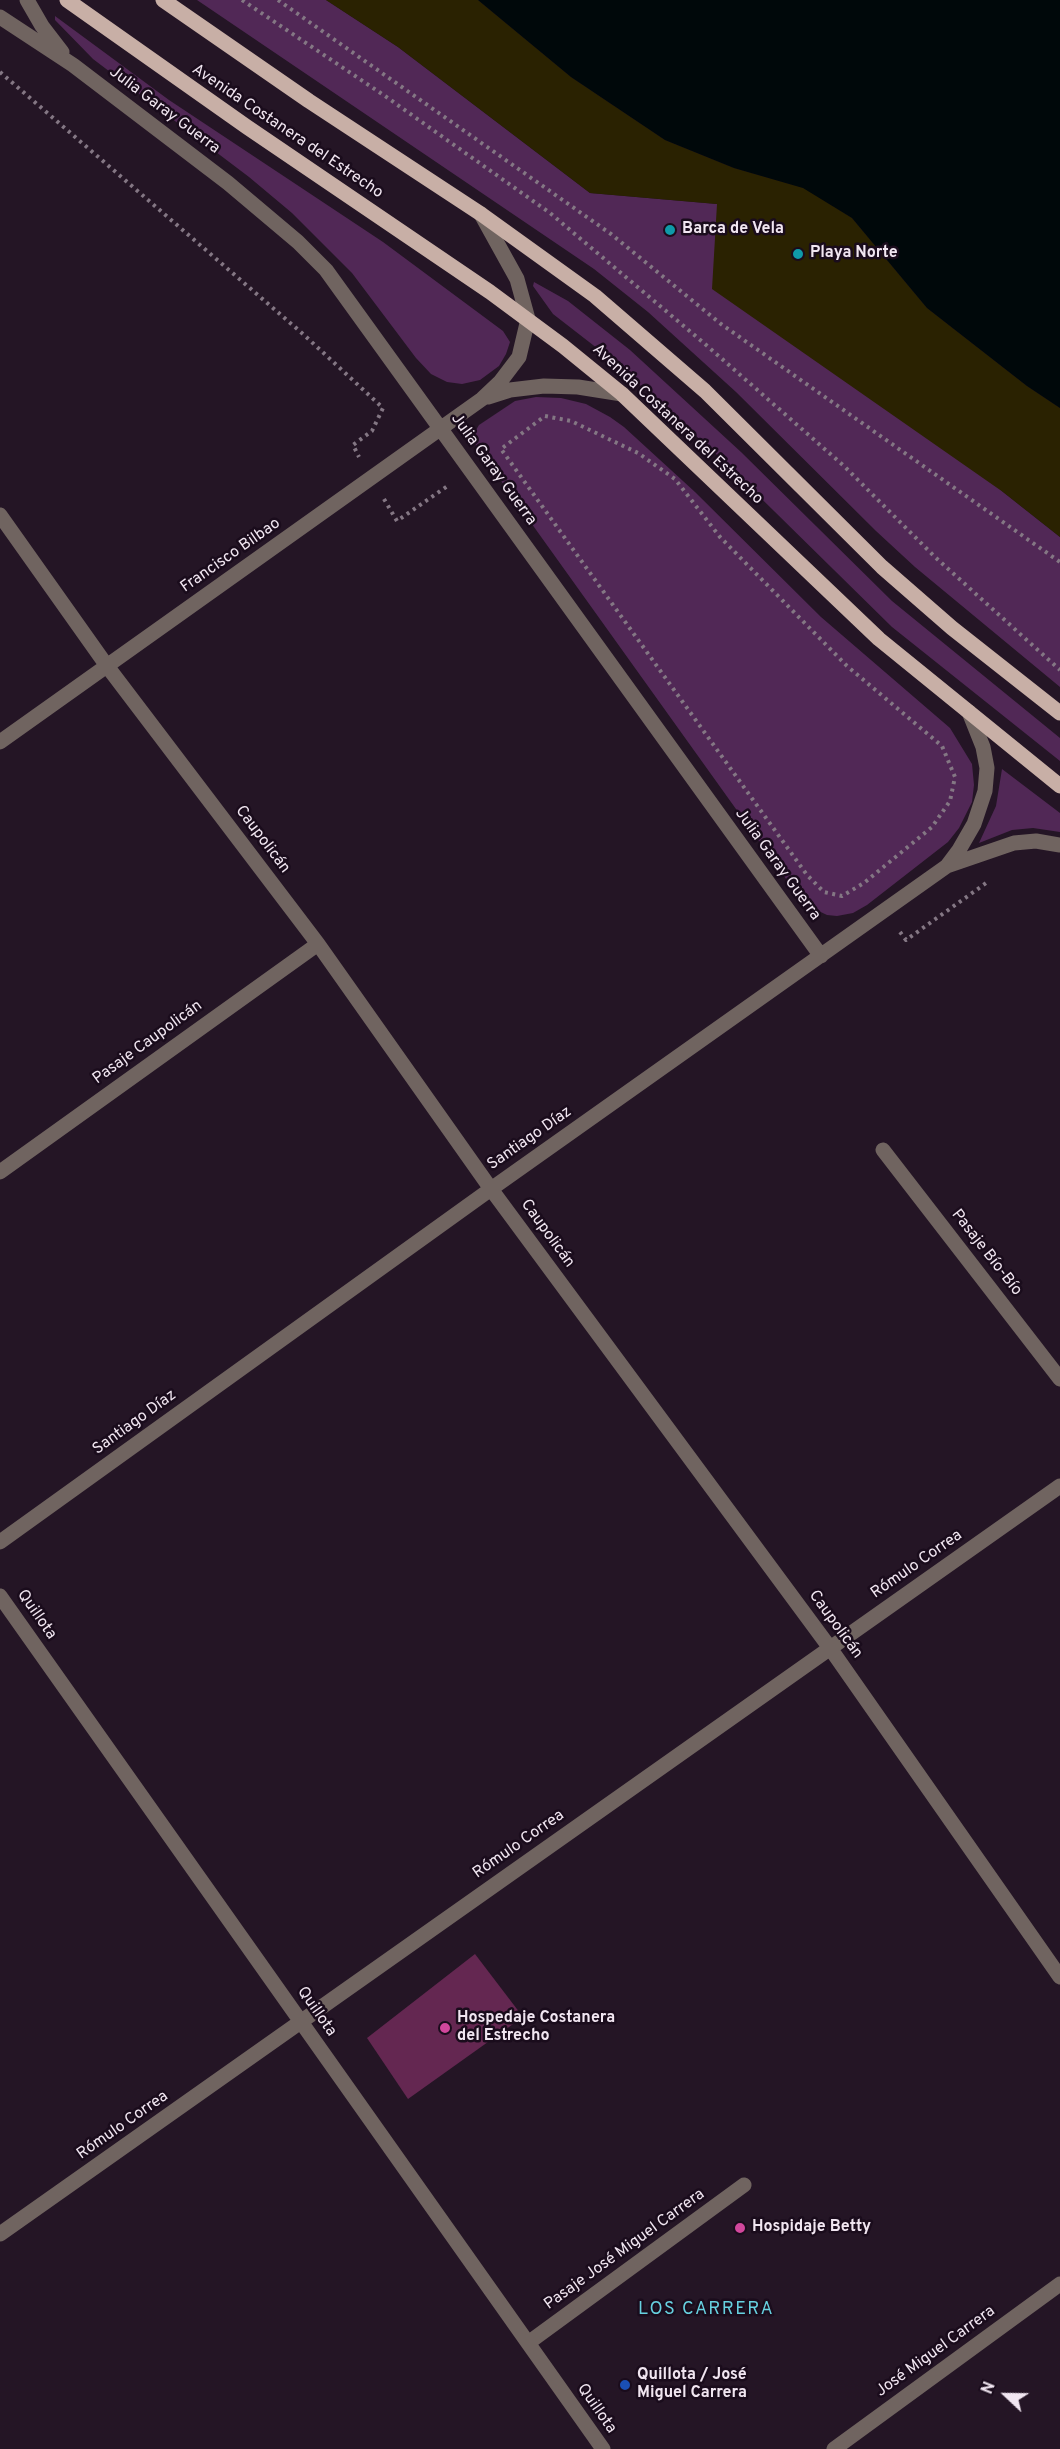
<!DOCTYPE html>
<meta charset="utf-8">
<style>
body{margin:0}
#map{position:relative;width:1060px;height:2449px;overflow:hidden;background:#241525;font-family:Overpass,sans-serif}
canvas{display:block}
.north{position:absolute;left:976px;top:2365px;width:60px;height:60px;-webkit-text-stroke:4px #1a0c1c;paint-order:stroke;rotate:292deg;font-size:16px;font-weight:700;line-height:24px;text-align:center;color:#f1e6f1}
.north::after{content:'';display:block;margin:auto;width:21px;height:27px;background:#f1e6f1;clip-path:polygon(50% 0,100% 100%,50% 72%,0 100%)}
</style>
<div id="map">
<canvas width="1060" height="2449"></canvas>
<div class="north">N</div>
</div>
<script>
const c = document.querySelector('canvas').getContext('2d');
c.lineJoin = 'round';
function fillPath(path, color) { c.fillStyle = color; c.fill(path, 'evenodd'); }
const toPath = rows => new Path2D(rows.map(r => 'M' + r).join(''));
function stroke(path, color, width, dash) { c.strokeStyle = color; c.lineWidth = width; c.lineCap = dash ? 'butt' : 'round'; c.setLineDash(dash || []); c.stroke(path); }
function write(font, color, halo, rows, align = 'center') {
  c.font = font + ' Overpass,sans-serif'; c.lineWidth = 5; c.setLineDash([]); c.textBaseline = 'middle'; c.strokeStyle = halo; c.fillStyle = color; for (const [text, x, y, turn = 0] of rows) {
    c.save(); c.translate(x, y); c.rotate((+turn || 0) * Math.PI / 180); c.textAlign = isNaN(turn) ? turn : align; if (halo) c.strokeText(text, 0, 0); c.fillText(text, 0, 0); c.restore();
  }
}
fillPath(toPath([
 [197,0,326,0,398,47,590,193,717,204,1003,492,1060,537,1060,687,915,567,876,531,736,392,648,312,594,269],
 [55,16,169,100,383,242,503,331,510,342,506,354,499,366,480,380,462,384,447,382,431,374,416,358,352,273,292,213,249,177,93,59,55,20],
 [534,282,568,301,630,350,741,452,892,601,1060,738,1060,761,892,627,716,454,611,359,553,314,533,286],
 [536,397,561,398,586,404,610,417,624,427,695,492,821,617,950,728,972,764,974,785,972,802,959,828,948,842,867,905,853,913,837,916,827,915,804,904,476,446,473,435,479,425,515,401],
 [1002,769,1060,813,1060,832,1033,828,1012,830,979,843,996,806]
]), '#512856');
fillPath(toPath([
 [326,0,478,0,571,77,665,140,734,168,804,188,852,218,927,308,1027,386,1060,408,1060,537,1003,492,712,289,717,204,590,193,398,47]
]), '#2a2201');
fillPath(toPath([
 [478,0,1060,0,1060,408,1027,386,927,308,852,218,803,188,734,168,665,140,571,77]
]), '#00080a');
fillPath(toPath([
 [475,1954,523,2017,408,2099,367,2038]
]), '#642751');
stroke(toPath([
 [242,0,385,96,550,213,705,344,844,466,935,557,1060,670],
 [278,0,611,234,721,324,1060,562],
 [0,72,303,334,383,408,372,431,353,445,359,457],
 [545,416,571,421,638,453,675,479,720,537,847,666,942,746,955,777,950,801,932,827,864,883,842,896,824,892,807,875,501,449,545,416],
 [384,499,397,521,449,485],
 [900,932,906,940,989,881]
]), '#847784', 4, [3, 4.5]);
stroke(toPath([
 [27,0,42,26,62,52],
 [0,17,73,65,228,183,298,242,326,270,821,956],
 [488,397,510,390,544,386,578,387,622,394],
 [0,515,107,666,318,944,491,1189,830,1648,1060,1977],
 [0,742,482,399,500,382,519,357,528,319,517,279,481,214],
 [947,866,1014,843,1036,841,1060,845],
 [883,1150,1060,1379],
 [0,1172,318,944],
 [0,1542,491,1189,947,866,959,850,974,824,985,791,987,768,983,747,969,712],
 [0,1596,603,2449],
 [0,2234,1060,1486],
 [528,2343,744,2185],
 [834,2449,1060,2284]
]), '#706460', 15);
stroke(toPath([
 [67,0,247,127,490,292,563,346,622,394,879,639,1060,786],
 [163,0,309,101,481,214,595,296,705,391,882,567,952,628,1060,713]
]), '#c8afa6', 15);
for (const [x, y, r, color] of [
 [670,230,6,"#0f9aa8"],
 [798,254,6,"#0f9aa8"],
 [445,2028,6,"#d1479c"],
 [740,2228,6,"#d1479c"],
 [625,2385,6,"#1a4fb4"]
]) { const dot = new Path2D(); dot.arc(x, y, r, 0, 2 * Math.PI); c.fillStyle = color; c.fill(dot); stroke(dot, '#1a0c1c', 2); }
write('16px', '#f1e6f1', '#1a0c1c', [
 ["Julia Garay Guerra",164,111,37],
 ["Avenida Costanera del Estrecho",287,132,34],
 ["Avenida Costanera del Estrecho",677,425,43],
 ["Julia Garay Guerra",493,470,54],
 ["Francisco Bilbao",231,556,-35],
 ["Caupolicán",262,840,53],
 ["Julia Garay Guerra",777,865,54],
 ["Pasaje Caupolicán",148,1043,-36],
 ["Santiago Díaz",530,1139,-35],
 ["Caupolicán",547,1234,54],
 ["Pasaje Bío-Bío",986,1253,52],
 ["Santiago Díaz",135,1423,-36],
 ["Rómulo Correa",917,1565,-35],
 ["Quillota",36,1615,55],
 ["Caupolicán",835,1625,54],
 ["Rómulo Correa",519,1845,-35],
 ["Quillota",316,2012,55],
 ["Rómulo Correa",123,2126,-35],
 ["Pasaje José Miguel Carrera",625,2250,-36],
 ["José Miguel Carrera",936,2352,-36],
 ["Quillota",596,2409,55]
]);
write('bold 16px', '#f1e6f1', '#1a0c1c', [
 ["Barca de Vela",682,230],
 ["Playa Norte",810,254],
 ["Hospedaje Costanera",457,2019],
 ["del Estrecho",457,2037],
 ["Hospidaje Betty",752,2228],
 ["Quillota / José",637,2376],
 ["Miguel Carrera",637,2394]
], 'left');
c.letterSpacing = '1.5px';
write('18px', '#67d1e0', '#1a0c1c', [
 ["LOS CARRERA",706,2310]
]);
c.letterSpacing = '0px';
</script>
